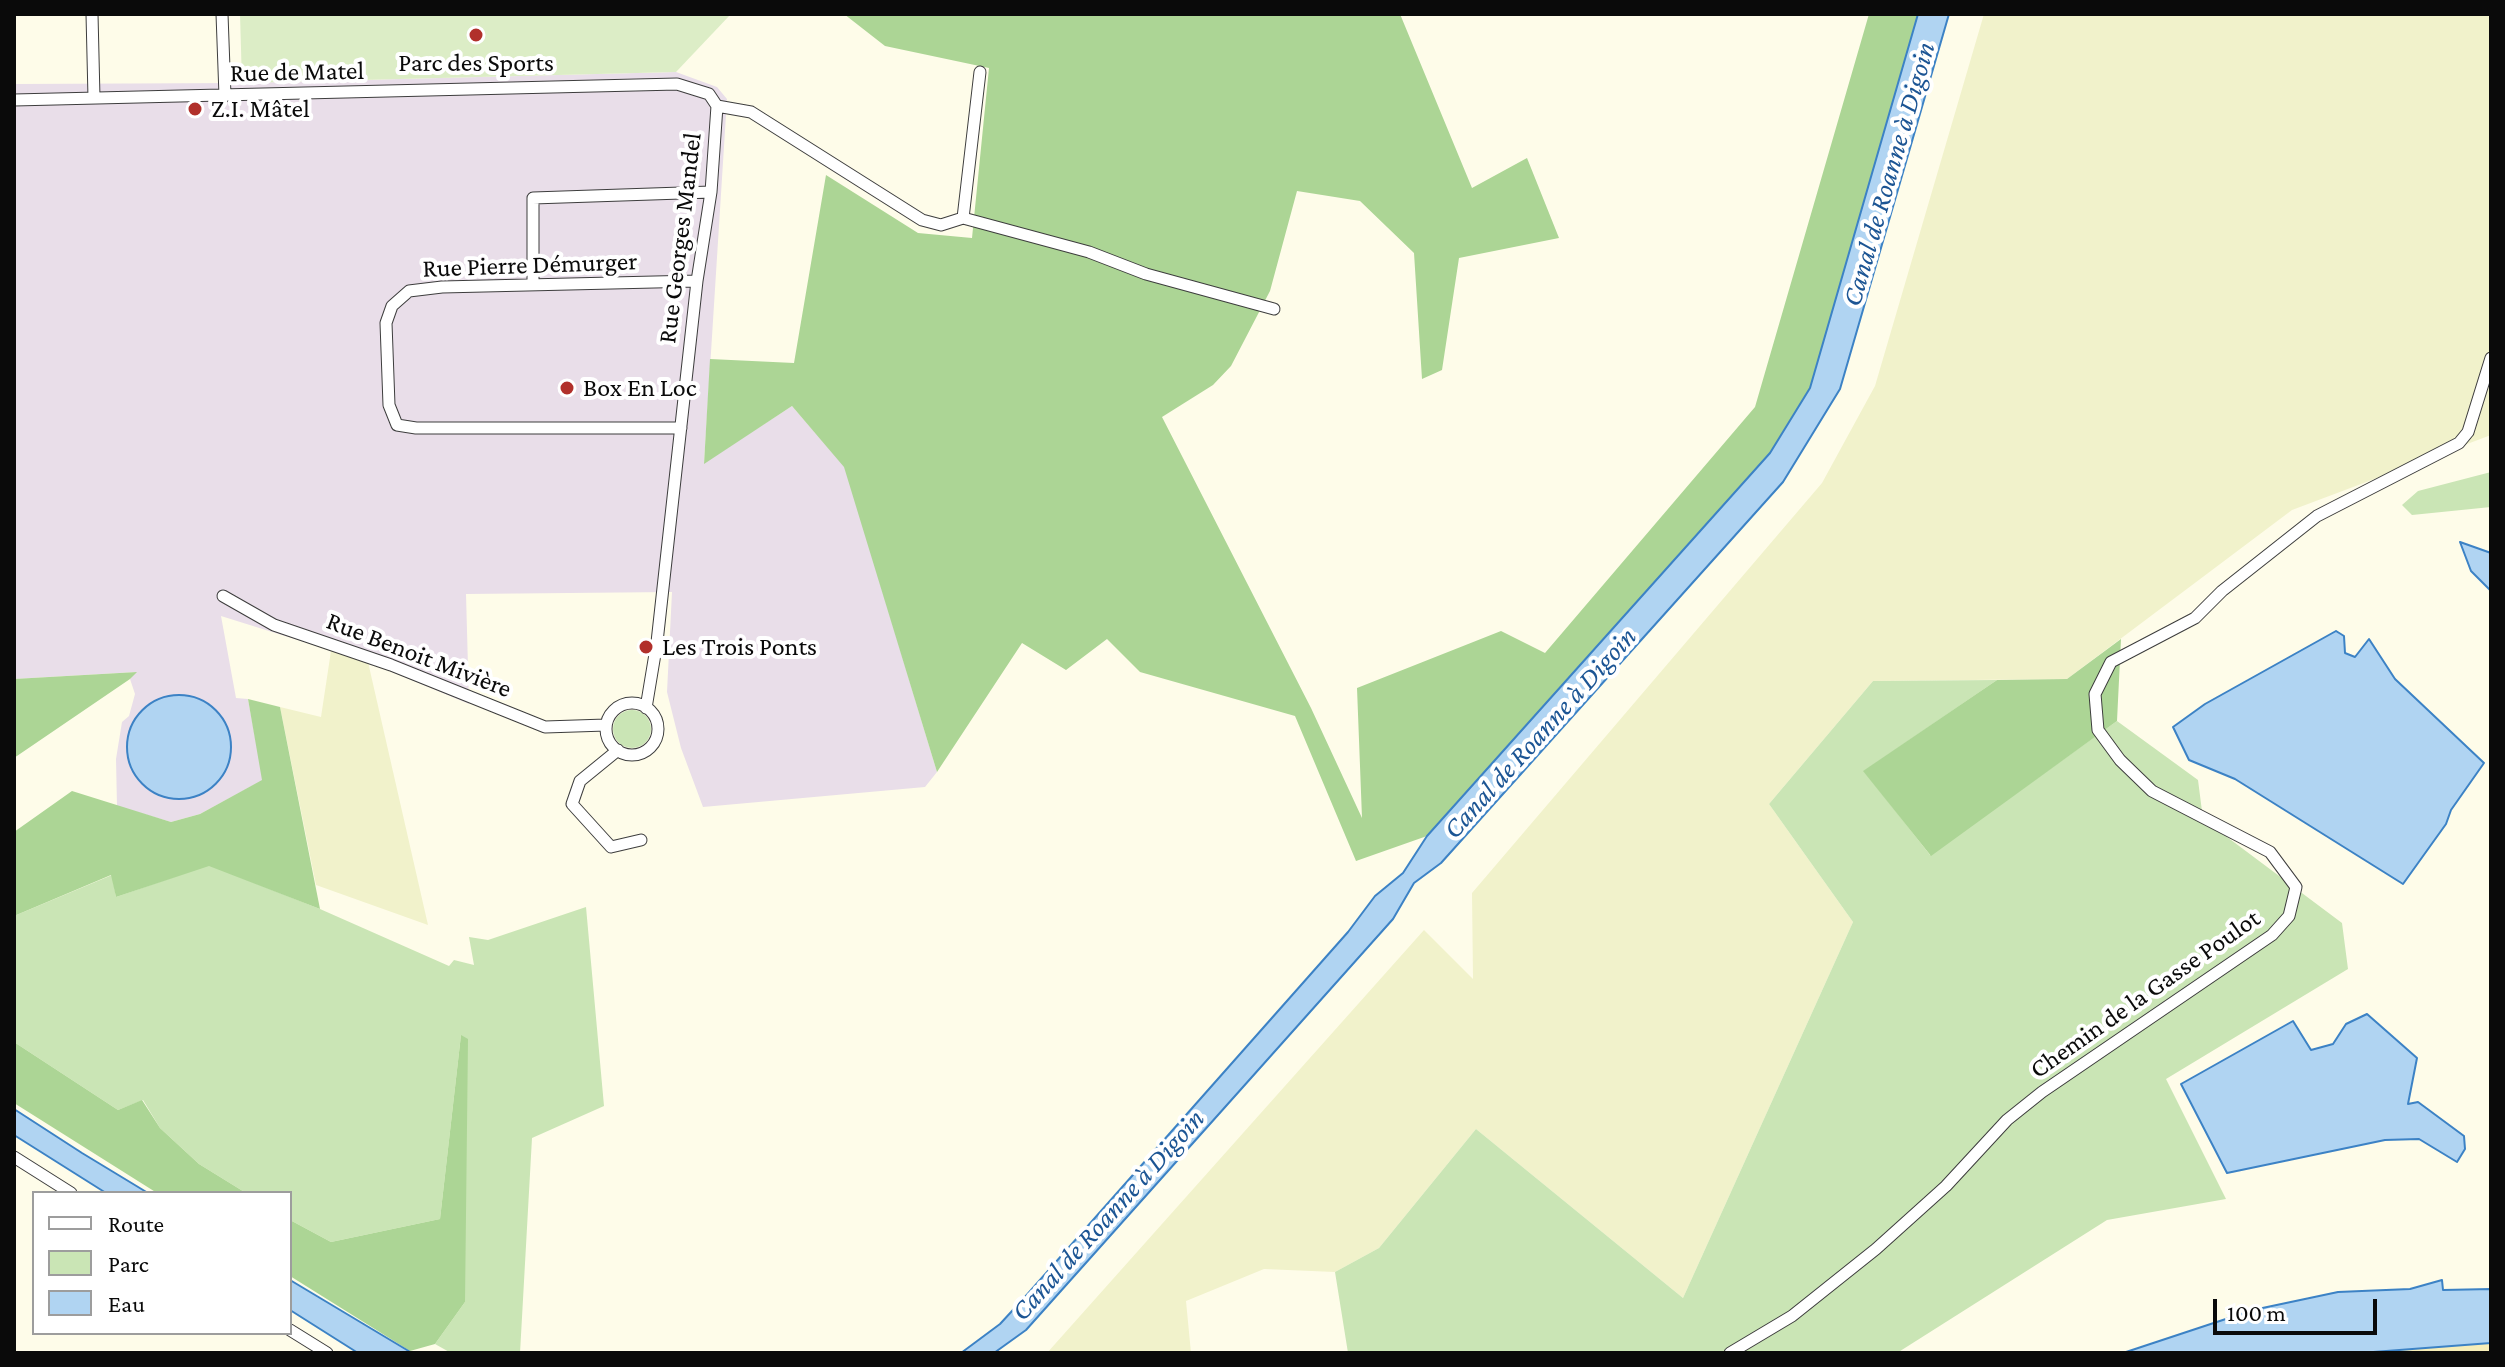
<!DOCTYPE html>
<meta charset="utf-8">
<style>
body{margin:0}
#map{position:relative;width:2505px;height:1367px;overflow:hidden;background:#fefce9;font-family:"Crimson Pro",serif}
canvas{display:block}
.frame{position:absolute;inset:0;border:16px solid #0a0a0a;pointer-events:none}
.legend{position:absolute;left:32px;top:1191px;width:260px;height:144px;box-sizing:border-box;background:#fff;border:2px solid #9d9d9d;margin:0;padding:10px 14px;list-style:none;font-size:24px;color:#0a0a0a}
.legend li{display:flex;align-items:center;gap:16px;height:40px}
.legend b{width:40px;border:2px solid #9d9d9d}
.scale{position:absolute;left:2213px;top:1299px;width:164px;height:36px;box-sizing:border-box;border:4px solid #0a0a0a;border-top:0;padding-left:10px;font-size:24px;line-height:28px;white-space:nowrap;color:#0a0a0a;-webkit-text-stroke:6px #fff;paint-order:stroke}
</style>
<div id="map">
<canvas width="2505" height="1367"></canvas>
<div class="frame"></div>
<ul class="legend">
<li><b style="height:10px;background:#fff"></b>Route</li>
<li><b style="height:22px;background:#cae5b5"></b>Parc</li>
<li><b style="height:22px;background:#b0d4f2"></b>Eau</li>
</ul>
<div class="scale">100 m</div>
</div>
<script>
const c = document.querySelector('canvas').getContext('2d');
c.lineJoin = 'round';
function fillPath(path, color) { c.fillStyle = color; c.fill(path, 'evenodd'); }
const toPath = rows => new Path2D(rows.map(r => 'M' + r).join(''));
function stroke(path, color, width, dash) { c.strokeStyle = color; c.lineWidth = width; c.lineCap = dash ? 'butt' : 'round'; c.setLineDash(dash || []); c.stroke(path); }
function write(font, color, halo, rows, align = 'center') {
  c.font = font + ' "Crimson Pro",serif'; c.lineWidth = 8; c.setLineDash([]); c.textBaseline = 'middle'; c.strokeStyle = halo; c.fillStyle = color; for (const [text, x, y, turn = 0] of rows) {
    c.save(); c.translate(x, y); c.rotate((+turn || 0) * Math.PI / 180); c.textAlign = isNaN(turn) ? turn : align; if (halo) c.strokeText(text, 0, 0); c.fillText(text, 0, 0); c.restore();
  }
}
fillPath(toPath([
 [676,72,717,87,727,99,704,463,792,406,845,467,937,772,925,787,703,807,681,748,667,692,672,592,466,594,469,704,368,662,221,616,236,698,248,699,263,780,200,814,171,822,117,806,116,759,122,722,129,716,135,694,130,679,136,672,14,679,14,84,242,83]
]), '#e9dee9');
fillPath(toPath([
 [1984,14,2491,14,2491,435,2292,510,2067,679,1873,681,1769,804,1853,922,1683,1298,1476,1129,1379,1248,1335,1272,1264,1269,1186,1301,1191,1353,1047,1353,1424,930,1473,979,1472,893,1822,483,1875,386],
 [331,651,368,662,428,925,316,885,280,707,321,717]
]), '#f1f2cb');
fillPath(toPath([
 [2491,472,2491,507,2412,515,2402,505,2418,491],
 [1997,680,1864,771,1930,855,2117,721,2198,780,2203,819,2342,923,2348,969,2166,1079,2226,1199,2107,1220,1897,1353,1348,1353,1335,1272,1379,1248,1476,1129,1683,1298,1853,922,1769,804,1873,681],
 '613 729a19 19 0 1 1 38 0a19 19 0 1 1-38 0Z',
 [209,865,320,909,449,966,454,960,474,965,469,937,488,940,586,907,604,1106,532,1138,520,1353,451,1353,435,1344,465,1302,461,1035,440,1219,331,1242,290,1220,290,1193,246,1193,199,1164,160,1128,143,1100,118,1110,14,1042,14,916,112,875,116,897]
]), '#cae5b5');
fillPath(toPath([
 [844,14,1400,14,1472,188,1527,158,1559,238,1459,258,1442,370,1422,379,1414,253,1360,201,1297,191,1270,291,1231,366,1213,385,1162,417,1311,708,1362,818,1357,688,1501,631,1545,653,1755,407,1869,14,1918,14,1810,388,1770,453,1427,836,1356,861,1295,716,1140,672,1107,639,1066,670,1022,643,937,772,844,467,792,406,704,464,710,359,794,363,826,175,918,233,972,238,989,68,885,46],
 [2121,639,2117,721,1931,856,1863,771,1997,680,2067,679],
 [137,672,130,679,14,758,14,679],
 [248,699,280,707,320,909,209,866,116,897,111,875,14,916,14,832,72,791,171,822,200,814,262,780],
 [461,1035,468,1039,465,1302,435,1344,410,1351,290,1276,290,1220,331,1242,440,1219],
 [14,1042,118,1110,142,1100,160,1128,199,1164,246,1193,157,1193,14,1103]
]), '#acd595');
fillPath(toPath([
 [2491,1343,2491,1353,2360,1353,2441,1346]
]), '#f7eeb8');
fillPath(toPath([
 [240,14,731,14,676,72,242,83]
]), '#dcedc6');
const water = toPath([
 [1918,14,1949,14,1840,389,1783,482,1441,863,1414,883,1393,919,1026,1330,994,1353,961,1353,1000,1324,1024,1298,1348,932,1375,896,1403,873,1427,836,1770,453,1810,388,1918,14],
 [2460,542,2491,553,2491,591,2471,571,2460,542],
 [2336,631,2344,636,2345,653,2355,657,2369,639,2395,679,2484,763,2451,810,2446,824,2403,884,2235,779,2189,760,2173,727,2205,704,2336,631],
 '127 747a52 52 0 1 1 104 0a52 52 0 1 1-104 0Z',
 [2367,1014,2417,1058,2408,1104,2418,1102,2464,1136,2465,1149,2457,1162,2419,1139,2385,1140,2227,1173,2181,1084,2293,1021,2311,1050,2333,1044,2346,1024,2367,1014],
 [14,1109,82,1153,148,1193,106,1193,14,1135,14,1109],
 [290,1280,412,1353,358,1353,290,1310,290,1280],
 [2442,1280,2443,1290,2491,1289,2491,1343,2360,1353,2123,1353,2253,1310,2338,1292,2410,1289,2442,1280]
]);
fillPath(water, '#b0d4f2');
stroke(water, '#3c82c5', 2);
const minor = toPath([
 [92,14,94,98],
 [222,14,225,96],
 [14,100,677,84,709,94,717,106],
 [717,106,751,112,922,220,941,225,963,218,1089,252,1146,274,1274,309],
 [963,218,980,72],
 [533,285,533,198,711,192],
 [681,428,416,428,397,425,389,405,386,323,392,306,409,291,442,287,697,281],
 [223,596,274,625,391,665,545,727,606,725],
 '606 729a26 26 0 1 1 52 0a26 26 0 1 1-52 0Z',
 [646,708,657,642,697,281,711,192,717,106],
 [618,750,580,781,572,804,611,847,641,840],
 [14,1157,71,1193],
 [290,1330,327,1353],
 [1730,1353,1792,1316,1876,1249,1946,1186,2007,1120,2042,1092,2272,935,2289,916,2296,887,2270,852,2152,791,2120,760,2098,730,2095,694,2111,662,2195,618,2222,591,2317,516,2459,443,2468,432,2491,358]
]);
stroke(minor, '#3d3d3d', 13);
stroke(minor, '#fff', 11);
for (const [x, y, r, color] of [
 [476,35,8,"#b1302b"],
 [195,109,8,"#b1302b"],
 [567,388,8,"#b1302b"],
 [646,647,8,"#b1302b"]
]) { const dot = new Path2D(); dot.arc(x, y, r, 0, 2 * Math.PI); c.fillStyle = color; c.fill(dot); stroke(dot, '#fff', 3); }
write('26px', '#0a0a0a', '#fff', [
 ["Parc des Sports",476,63,"center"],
 ["Z.I. Mâtel",211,109],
 ["Box En Loc",583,388],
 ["Les Trois Ponts",662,647]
], 'left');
write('26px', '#0a0a0a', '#fff', [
 ["Rue de Matel",297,72,-1],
 ["Rue Georges Mandel",680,238,-83],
 ["Rue Pierre Démurger",530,265,-2],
 ["Rue Benoit Mivière",419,655,21],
 ["Chemin de la Gasse Poulot",2145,994,-35]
]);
write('italic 28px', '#1c5594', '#fff', [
 ["Canal de Roanne à Digoin",1889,174,-74],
 ["Canal de Roanne à Digoin",1540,733,-48],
 ["Canal de Roanne à Digoin",1108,1215,-48]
]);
</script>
